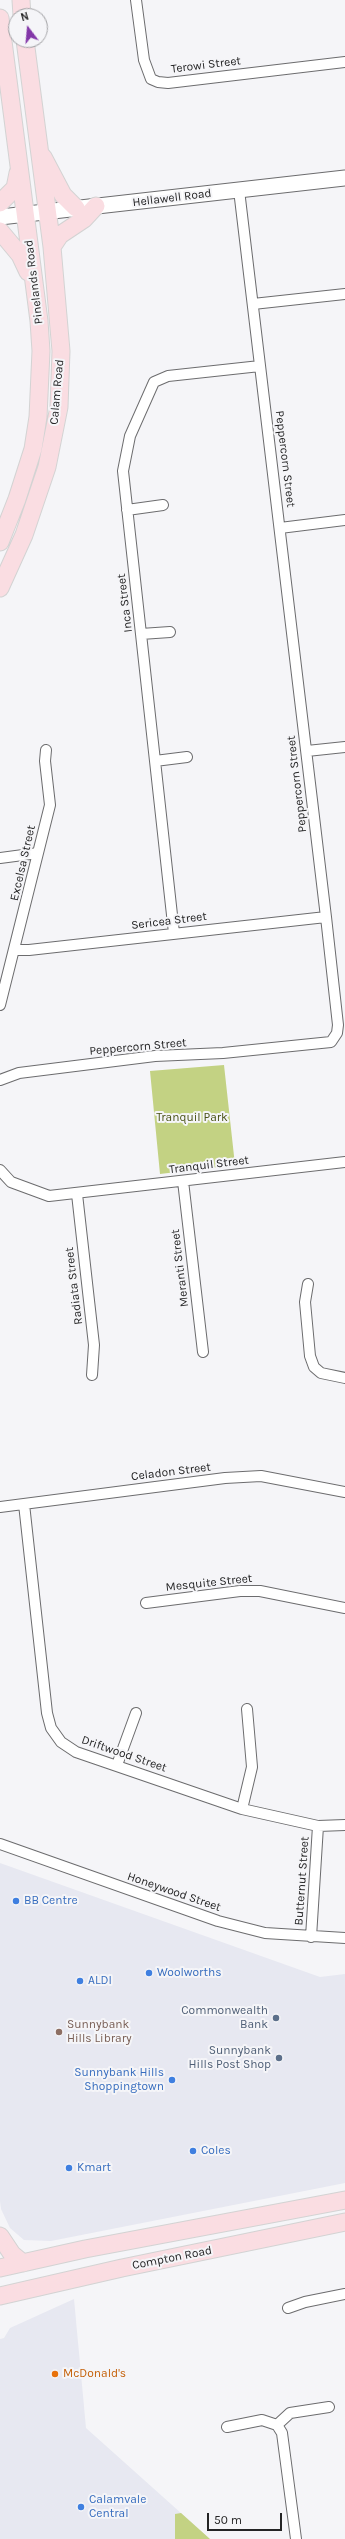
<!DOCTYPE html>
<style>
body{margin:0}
#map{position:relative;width:345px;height:2539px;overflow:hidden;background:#f5f5f8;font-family:Karla,sans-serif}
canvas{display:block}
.north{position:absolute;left:8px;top:8px;width:40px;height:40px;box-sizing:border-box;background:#f5f5f8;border:1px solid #a1a1a4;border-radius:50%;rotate:344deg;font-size:11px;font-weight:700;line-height:16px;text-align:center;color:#242425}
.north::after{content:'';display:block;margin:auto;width:14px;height:18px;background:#8337a8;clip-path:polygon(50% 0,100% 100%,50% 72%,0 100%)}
.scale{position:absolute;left:207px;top:2513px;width:75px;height:18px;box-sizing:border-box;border:2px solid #242425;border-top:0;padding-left:5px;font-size:12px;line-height:14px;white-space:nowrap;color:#242425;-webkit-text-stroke:3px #f5f5f8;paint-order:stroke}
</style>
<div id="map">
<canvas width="345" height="2539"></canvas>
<div class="north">N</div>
<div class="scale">50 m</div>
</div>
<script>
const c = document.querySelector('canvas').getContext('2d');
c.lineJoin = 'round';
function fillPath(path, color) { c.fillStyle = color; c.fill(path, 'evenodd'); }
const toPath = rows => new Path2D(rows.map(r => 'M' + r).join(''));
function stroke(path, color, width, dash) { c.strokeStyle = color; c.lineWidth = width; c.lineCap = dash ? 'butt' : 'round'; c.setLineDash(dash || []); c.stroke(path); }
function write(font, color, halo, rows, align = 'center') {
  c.font = font + ' Karla,sans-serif'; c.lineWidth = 4; c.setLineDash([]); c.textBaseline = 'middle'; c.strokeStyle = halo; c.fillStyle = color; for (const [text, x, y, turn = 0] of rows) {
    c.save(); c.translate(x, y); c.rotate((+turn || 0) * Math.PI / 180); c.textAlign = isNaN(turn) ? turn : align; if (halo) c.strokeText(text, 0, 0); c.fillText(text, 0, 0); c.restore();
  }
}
fillPath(toPath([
 [0,1863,320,1977,345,1974,345,2183,51,2241,24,2240,10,2228,1,2209,0,2201],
 [74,2299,86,2428,210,2539,0,2539,0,2339,4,2338,10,2328]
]), '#e7e8f1');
fillPath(toPath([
 [224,1065,235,1165,160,1174,150,1071],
 [181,2513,210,2539,175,2539,175,2514]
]), '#c3d283');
const street = toPath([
 [136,0,144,60,151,79,158,82,168,83,345,62],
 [253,304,345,294],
 [127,510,163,505],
 [280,528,345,520],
 [141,634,170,632],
 [307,751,345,747],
 [155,761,187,757],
 [0,858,38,853],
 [174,933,123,471,130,436,154,382,168,376,260,366],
 [16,950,29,950,326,917],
 [0,1005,50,805,45,761,46,750],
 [0,1080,19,1073,155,1056,223,1053,331,1042,337,1033,338,1025,326,917,239,190],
 [0,1170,11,1182,49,1196,345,1162],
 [183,1181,203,1352],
 [77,1194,94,1345,92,1375],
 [308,1284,305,1302,310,1356,314,1367,321,1373,345,1378],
 [24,1504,47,1713,51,1728,61,1742,76,1752,242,1809,318,1826,345,1825],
 [0,1507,225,1478,261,1476,345,1492],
 [146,1603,240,1591,260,1591,345,1608],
 [117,1765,136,1713],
 [242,1809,252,1767,247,1709],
 [0,1844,218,1921,265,1933,345,1938],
 [311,1937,318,1826],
 [288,2308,305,2302,345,2294],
 [277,2425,290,2413,329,2407],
 [227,2427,262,2420,277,2425,282,2433,296,2539]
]);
const secondary = toPath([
 [0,217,345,178]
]);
const primary = toPath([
 [21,0,22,16],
 [0,18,39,321,41,351,38,417,33,449,17,499,0,542],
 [43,157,63,195,76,208],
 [0,203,15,188,18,173],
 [0,231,20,255,28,272],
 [52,247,60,235,84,219,96,206],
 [0,588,24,535,47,467,59,407,61,351,52,247,25,40],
 [0,2236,12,2254,23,2263],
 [0,2268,85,2249,345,2200],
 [0,2296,122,2268,345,2222]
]);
stroke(street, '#6c6c6e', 12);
stroke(secondary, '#6c6c6e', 17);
stroke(primary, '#d3d3d3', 19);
stroke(street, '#fff', 10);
stroke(secondary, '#fff', 15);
stroke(primary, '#fadde2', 17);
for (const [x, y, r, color] of [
 [16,1901,4,"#3f7fe0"],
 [149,1973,4,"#3f7fe0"],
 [80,1981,4,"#3f7fe0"],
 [276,2018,4,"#5c6f8a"],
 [59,2032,4,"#8d6e63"],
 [279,2058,4,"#5c6f8a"],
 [172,2080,4,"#3f7fe0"],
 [193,2151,4,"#3f7fe0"],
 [69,2168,4,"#3f7fe0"],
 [55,2374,4,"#e8710a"],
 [81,2507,4,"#3f7fe0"]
]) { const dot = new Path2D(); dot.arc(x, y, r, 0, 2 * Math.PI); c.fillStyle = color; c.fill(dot); stroke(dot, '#f5f5f8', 1.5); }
write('12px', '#242425', '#f5f5f8', [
 ["Terowi Street",206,65,-7],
 ["Hellawell Road",172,198,-7],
 ["Pinelands Road",34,282,-97],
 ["Calam Road",57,392,-85],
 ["Peppercorn Street",285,459,83],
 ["Inca Street",125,603,-97],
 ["Peppercorn Street",297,784,-97],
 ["Excelsa Street",23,863,-77],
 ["Sericea Street",169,921,-7],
 ["Peppercorn Street",138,1047,-5],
 ["Tranquil Street",209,1165,-7],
 ["Meranti Street",180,1268,-97],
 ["Radiata Street",74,1286,-97],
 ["Celadon Street",171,1472,-7],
 ["Mesquite Street",209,1583,-6],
 ["Driftwood Street",124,1754,19],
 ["Butternut Street",302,1881,-86],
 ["Honeywood Street",174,1892,19],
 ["Compton Road",172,2258,-11]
]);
write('12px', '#485115', '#f5f5f8', [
 ["Tranquil Park",192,1118]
]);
write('12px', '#366cbe', '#f5f5f8', [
 ["BB Centre",24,1901],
 ["Woolworths",157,1973],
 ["ALDI",88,1981],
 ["Sunnybank Hills",164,2073,"right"],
 ["Shoppingtown",164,2087,"right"],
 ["Coles",201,2151],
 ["Kmart",77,2168],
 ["Calamvale",89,2500],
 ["Central",89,2514]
], 'left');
write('12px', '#4e5e75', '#f5f5f8', [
 ["Commonwealth",268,2011],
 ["Bank",268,2025],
 ["Sunnybank",271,2051],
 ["Hills Post Shop",271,2065]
], 'right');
write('12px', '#785e54', '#f5f5f8', [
 ["Sunnybank",67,2025],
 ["Hills Library",67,2039]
], 'left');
write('12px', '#c56008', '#f5f5f8', [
 ["McDonald's",63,2374]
], 'left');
</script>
